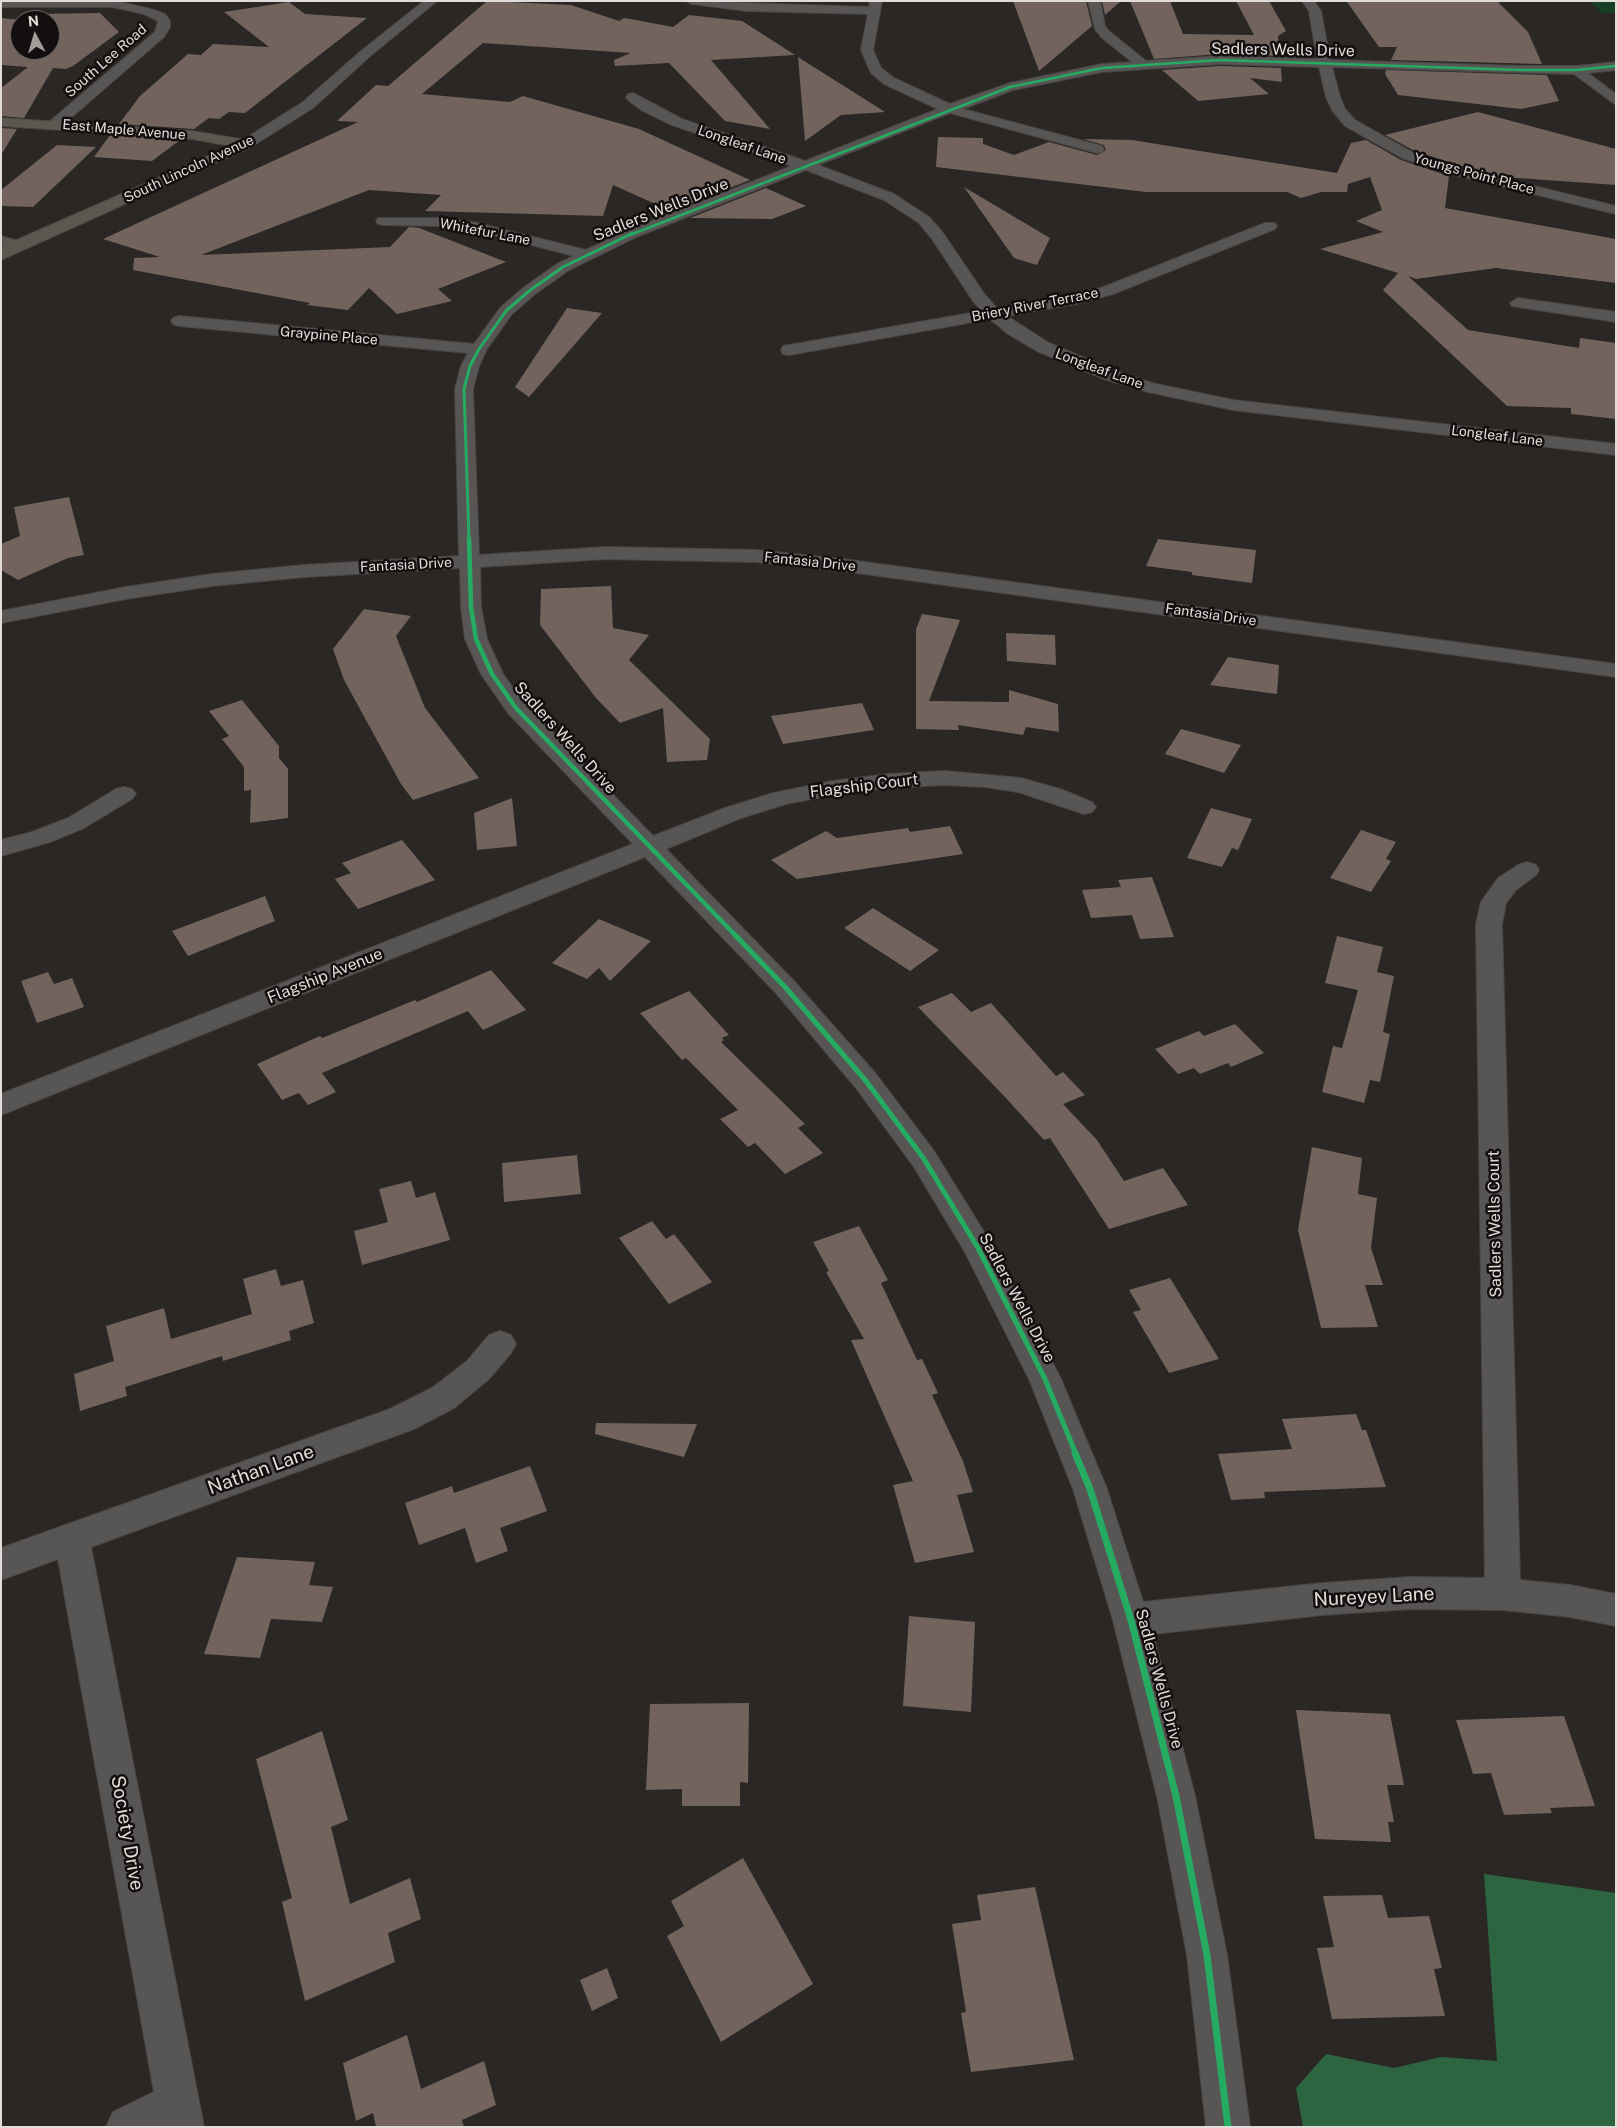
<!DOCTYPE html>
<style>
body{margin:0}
#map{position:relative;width:1617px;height:2128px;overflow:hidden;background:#2a2725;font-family:"Public Sans",sans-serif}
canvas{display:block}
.frame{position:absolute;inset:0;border:2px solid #e1dcda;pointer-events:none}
.north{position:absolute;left:10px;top:10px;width:50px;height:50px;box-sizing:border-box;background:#130f0e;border:1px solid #656160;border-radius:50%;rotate:354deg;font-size:14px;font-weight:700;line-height:20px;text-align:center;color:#e1dcda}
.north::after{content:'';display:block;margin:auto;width:18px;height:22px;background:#a19d9b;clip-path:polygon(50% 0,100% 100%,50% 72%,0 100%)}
</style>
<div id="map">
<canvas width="1617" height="2128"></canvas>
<div class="frame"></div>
<div class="north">N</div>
</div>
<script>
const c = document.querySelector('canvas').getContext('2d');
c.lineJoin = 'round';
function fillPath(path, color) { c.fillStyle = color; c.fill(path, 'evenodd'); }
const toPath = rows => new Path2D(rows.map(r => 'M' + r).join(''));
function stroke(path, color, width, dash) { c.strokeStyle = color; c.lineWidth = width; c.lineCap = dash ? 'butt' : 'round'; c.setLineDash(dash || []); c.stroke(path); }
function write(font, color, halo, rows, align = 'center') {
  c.font = font + ' "Public Sans",sans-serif'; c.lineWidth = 5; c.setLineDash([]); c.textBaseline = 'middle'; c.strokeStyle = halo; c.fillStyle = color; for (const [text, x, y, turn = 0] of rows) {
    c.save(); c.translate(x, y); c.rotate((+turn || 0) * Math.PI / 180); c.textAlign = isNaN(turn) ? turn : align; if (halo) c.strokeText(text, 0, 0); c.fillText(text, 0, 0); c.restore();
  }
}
fillPath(toPath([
 [1589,1,1616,1,1616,13,1602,13]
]), '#193e26');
fillPath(toPath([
 [1484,1874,1616,1893,1616,2127,1303,2127,1296,2088,1326,2054,1394,2068,1441,2057,1497,2061]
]), '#2d6541');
fillPath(toPath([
 [487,1,571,5,619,21,624,18,636,20,673,27,689,15,742,21,795,55,711,60,770,129,725,121,669,63,615,66,614,60,631,53,483,43,422,94,510,102,523,96,639,129,750,180,671,211,613,185,603,216,425,211,441,195,369,190,201,255,390,247,409,227,419,228,506,262,438,289,452,301,397,314,369,288,348,310,307,305,310,303,133,270,134,258,160,257,103,239,358,122,337,121,376,85,388,86],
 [1013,1,1086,1,1092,26,1039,71],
 [1102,1,1121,1,1105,15],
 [1130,1,1170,1,1183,34,1254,35,1236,1,1269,1,1286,31,1278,36,1280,56,1220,54,1154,59],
 [1497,1,1528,32,1542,64,1391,60,1397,47,1379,47,1347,2],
 [289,2,305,14,367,18,245,113,229,112,219,119,209,118,194,129,119,124,140,96,188,54,201,55,213,44,269,47,224,12],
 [100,13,119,32,73,66,66,69,53,68,24,118,1,116,1,88,28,67,1,65,1,18,20,20,20,50,50,50,50,20,33,20,38,14],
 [798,57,885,112,841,115,805,141],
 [1220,66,1281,68,1282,82,1250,78,1269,94,1198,101,1162,70],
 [1386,70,1547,75,1559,101,1521,109,1398,95,1385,74],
 [1478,112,1616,149,1616,185,1504,177,1457,165,1413,150,1385,135],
 [1,128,17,129,1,155],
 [110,135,180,140,152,161,94,157],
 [938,137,983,138,983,144,1014,155,1049,142,1097,155,1106,150,1104,145,1083,139,1132,140,1337,173,1351,143,1366,140,1401,160,1449,176,1445,208,1616,239,1616,283,1496,268,1416,279,1408,276,1468,330,1579,348,1580,338,1616,343,1616,419,1571,414,1571,408,1507,406,1383,290,1398,273,1320,249,1383,232,1356,221,1382,210,1370,177,1348,184,1347,192,1321,192,1301,198,1287,192,1146,192,936,167],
 [57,145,96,147,33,207,1,206,1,190],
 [964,187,1050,238,1037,265,1014,258],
 [766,188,806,206,772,219,690,218],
 [567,308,602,313,529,397,515,387],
 [69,497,84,555,68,558,18,580,1,570,1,544,20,536,14,507],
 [1158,539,1256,550,1252,583,1192,575,1192,572,1146,566],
 [611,586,613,628,649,635,629,660,710,739,707,760,667,762,663,708,620,723,596,698,540,625,541,589],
 [364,609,411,616,396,636,425,708,479,778,413,800,401,784,344,680,333,649],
 [922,614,960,620,929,701,1009,702,1009,690,1058,704,1059,732,1026,727,1023,735,958,725,959,730,916,729,916,629],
 [1006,633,1055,635,1056,665,1007,661],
 [1228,657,1279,665,1277,694,1210,685],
 [242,700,279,746,279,758,288,769,288,818,250,823,251,790,244,791,244,767,222,739,229,736,209,711],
 [862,703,874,730,783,744,771,716],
 [1181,729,1241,745,1224,773,1165,754],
 [512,798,517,846,477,850,474,813],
 [1211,808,1252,819,1238,850,1232,848,1222,867,1187,858],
 [950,826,963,854,797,879,771,860,826,831,837,838,908,828,910,832],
 [1361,830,1396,842,1386,859,1391,861,1371,892,1330,878],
 [402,840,435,880,358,909,335,879,351,873,342,863],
 [1152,877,1174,937,1140,939,1132,915,1091,918,1082,890,1121,887,1118,880],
 [265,896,275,921,188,956,172,931],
 [873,908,939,950,910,971,844,928],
 [599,919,651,941,610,981,599,968,587,979,552,963],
 [1337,936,1383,947,1377,972,1394,976,1383,1032,1390,1034,1380,1082,1370,1080,1364,1103,1322,1092,1333,1046,1342,1048,1358,990,1325,983],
 [491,970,526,1010,483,1030,468,1011,322,1073,336,1092,308,1105,299,1093,282,1100,257,1064,320,1036,322,1038,415,1000,417,1002],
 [48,972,54,984,72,978,84,1007,37,1023,21,981],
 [689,991,729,1035,722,1038,724,1040,721,1042,805,1124,798,1128,823,1153,785,1174,755,1143,748,1147,720,1119,738,1110,686,1058,682,1060,640,1013],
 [952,993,971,1012,991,1003,1056,1076,1063,1072,1085,1095,1063,1104,1097,1140,1124,1181,1163,1168,1188,1205,1109,1229,1050,1138,1044,1140,1005,1097,918,1007],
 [1235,1024,1264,1053,1231,1067,1228,1063,1200,1074,1194,1068,1178,1074,1155,1049,1199,1031,1204,1036],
 [1312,1147,1362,1158,1358,1194,1377,1198,1371,1248,1383,1285,1365,1285,1378,1327,1321,1328,1298,1230],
 [577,1155,581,1194,504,1202,502,1163],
 [411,1181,416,1198,435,1192,450,1240,362,1265,354,1231,388,1222,379,1189],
 [652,1221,666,1239,674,1234,712,1282,669,1304,619,1238],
 [859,1226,888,1280,881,1283,917,1360,922,1359,938,1393,932,1395,963,1461,973,1492,957,1495,974,1552,915,1563,893,1485,913,1481,851,1340,864,1339,826,1272,829,1271,813,1242],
 [276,1269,281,1286,303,1280,314,1323,289,1331,291,1340,223,1361,222,1356,125,1387,127,1396,80,1411,74,1374,114,1361,106,1326,164,1308,171,1339,252,1314,243,1279],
 [1170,1278,1219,1359,1169,1373,1133,1312,1141,1310,1129,1290],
 [1356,1414,1362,1430,1366,1430,1386,1487,1264,1492,1265,1498,1231,1500,1218,1454,1292,1449,1282,1419],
 [596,1423,697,1424,684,1457,595,1434],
 [530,1466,547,1511,500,1528,508,1551,476,1563,465,1528,419,1545,405,1503,452,1486,454,1493],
 [237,1557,315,1562,309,1585,333,1587,322,1622,271,1619,260,1658,204,1654],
 [909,1616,975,1622,971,1712,903,1706],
 [749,1703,748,1783,740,1782,740,1806,682,1806,682,1789,646,1790,650,1704],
 [1296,1710,1390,1714,1404,1785,1387,1785,1394,1822,1388,1822,1391,1842,1315,1839],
 [1564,1716,1595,1806,1550,1808,1552,1813,1504,1815,1491,1773,1473,1774,1456,1720],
 [322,1731,348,1820,331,1827,350,1904,410,1878,421,1919,388,1933,395,1962,305,2001,282,1902,292,1898,256,1759],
 [743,1858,813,1984,721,2042,667,1936,684,1926,671,1901],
 [1035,1887,1074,2060,971,2072,961,2013,966,2012,952,1924,981,1920,977,1895],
 [1382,1895,1388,1918,1429,1916,1442,1968,1434,1969,1445,2016,1332,2019,1317,1948,1334,1947,1323,1896],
 [607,1968,618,1998,592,2011,580,1980],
 [407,2035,421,2089,484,2061,496,2105,462,2120,464,2127,376,2127,373,2113,356,2121,343,2063]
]), '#72645d');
const minor = toPath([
 [1,1,116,1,151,9,165,14,170,21,170,27,164,37,59,128,54,129,47,125,49,122,155,32,158,21,144,14,112,7,1,7,1,1],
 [424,1,437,1,369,57,313,108,251,147,241,147,239,144,241,141,303,102,361,51,424,1],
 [686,1,869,7,870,1,882,1,873,50,881,68,894,78,950,104,1010,83,1102,64,1132,62,1101,37,1095,29,1088,1,1100,1,1105,26,1109,31,1146,61,1220,56,1317,59,1309,11,1302,1,1314,1,1321,11,1330,60,1521,66,1577,66,1616,62,1616,70,1588,73,1616,94,1616,105,1574,74,1332,67,1340,97,1345,109,1355,120,1412,152,1456,167,1616,206,1616,214,1446,173,1402,158,1345,126,1332,110,1326,97,1319,67,1220,64,1102,72,1013,90,963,109,1102,146,1104,149,1102,152,1097,153,950,113,818,165,894,194,929,217,943,233,985,295,997,308,1101,288,1265,223,1275,223,1277,226,1275,229,1113,294,1076,304,1007,316,1049,343,1116,371,1152,383,1233,400,1616,444,1616,455,1233,410,1148,392,1104,379,1037,351,1008,334,990,319,789,355,783,354,781,350,783,346,789,345,982,311,973,301,932,239,919,223,884,200,806,170,636,237,569,270,535,294,512,314,487,349,479,366,473,389,479,555,606,547,756,550,850,560,1616,664,1616,677,850,572,756,562,606,559,480,567,481,607,487,639,503,674,524,703,653,836,725,808,773,793,832,781,888,774,945,771,1021,778,1063,790,1092,802,1096,807,1092,812,1084,814,1018,792,985,787,945,785,888,788,832,795,786,804,741,818,666,849,794,981,876,1074,934,1151,989,1240,1061,1379,1107,1489,1143,1602,1322,1583,1411,1577,1485,1578,1476,924,1481,902,1498,878,1518,865,1527,862,1536,865,1539,870,1536,875,1516,890,1506,903,1502,924,1520,1580,1570,1585,1616,1594,1616,1626,1570,1617,1503,1610,1411,1609,1322,1615,1153,1634,1195,1796,1227,1955,1250,2127,1206,2127,1187,1955,1157,1796,1113,1620,1073,1489,1029,1379,966,1254,914,1167,856,1088,776,993,645,857,1,1115,1,1094,633,844,508,713,481,674,465,639,461,607,460,568,304,577,212,586,126,599,1,623,1,611,126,587,212,574,304,565,459,556,455,389,461,366,468,353,179,326,173,324,171,321,173,318,179,316,474,344,500,308,523,288,557,264,574,256,473,230,438,226,383,225,378,224,376,221,378,218,438,218,473,222,586,250,626,231,792,166,672,125,641,110,628,100,626,97,628,94,633,93,682,119,805,161,938,109,884,84,871,73,861,50,868,14,747,11,692,4,686,1],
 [1,236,22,242,25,245,17,250,1,245,1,236],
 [1518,298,1616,312,1616,322,1512,306,1510,303,1518,298],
 [124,787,132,789,136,794,132,799,84,828,50,842,1,856,1,840,32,832,68,818,116,789,124,787],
 [500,1331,511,1335,516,1344,511,1353,489,1379,454,1408,414,1429,91,1547,204,2127,106,2127,113,2112,154,2092,58,1559,1,1580,1,1548,390,1409,432,1388,467,1361,489,1335,500,1331]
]);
const major = toPath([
 [1,118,192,131,246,140,253,144,251,147,1,260,1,248,12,242,231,146,192,139,1,126,1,118]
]);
stroke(minor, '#484543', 2);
stroke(major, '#484543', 2);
fillPath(minor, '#585655');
fillPath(major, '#5c584f');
stroke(toPath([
 [630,235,1010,87,1102,68,1220,60,1521,70,1577,70,1616,66]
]), '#26ab63', 2.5);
stroke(toPath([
 [469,539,464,389,470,366,479,349,506,311,529,291,563,267,633,233]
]), '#26ab63', 3);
stroke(toPath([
 [469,538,471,607,476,639,492,674,516,708,737,937]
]), '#26ab63', 4.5);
stroke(toPath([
 [735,935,785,987,866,1081,924,1159,978,1248,1045,1379,1076,1454]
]), '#26ab63', 5);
stroke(toPath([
 [1075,1453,1090,1489,1131,1620,1176,1796,1207,1955,1228,2127]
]), '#26ab63', 7);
write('14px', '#e1dcda', '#130f0e', [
 ["South Lee Road",106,61,-41],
 ["East Maple Avenue",124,130,5],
 ["Longleaf Lane",742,145,19],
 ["South Lincoln Avenue",189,169,-25],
 ["Youngs Point Place",1474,174,15],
 ["Whitefur Lane",485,232,11],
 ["Briery River Terrace",1035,305,-11],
 ["Graypine Place",329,336,5],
 ["Longleaf Lane",1099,369,20],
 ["Longleaf Lane",1497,436,7],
 ["Fantasia Drive",810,562,6],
 ["Fantasia Drive",406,565,-3],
 ["Fantasia Drive",1211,615,8]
]);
write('16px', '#e1dcda', '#130f0e', [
 ["Sadlers Wells Drive",1283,50,1],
 ["Sadlers Wells Drive",661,210,-22],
 ["Sadlers Wells Drive",565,738,48],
 ["Flagship Court",864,786,-7],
 ["Flagship Avenue",325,976,-22],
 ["Sadlers Wells Court",1495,1224,-91],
 ["Sadlers Wells Drive",1017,1298,62],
 ["Sadlers Wells Drive",1159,1679,75]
]);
write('19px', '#e1dcda', '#130f0e', [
 ["Nathan Lane",261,1470,-20],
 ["Nureyev Lane",1374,1597,-3],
 ["Society Drive",127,1833,80]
]);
</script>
